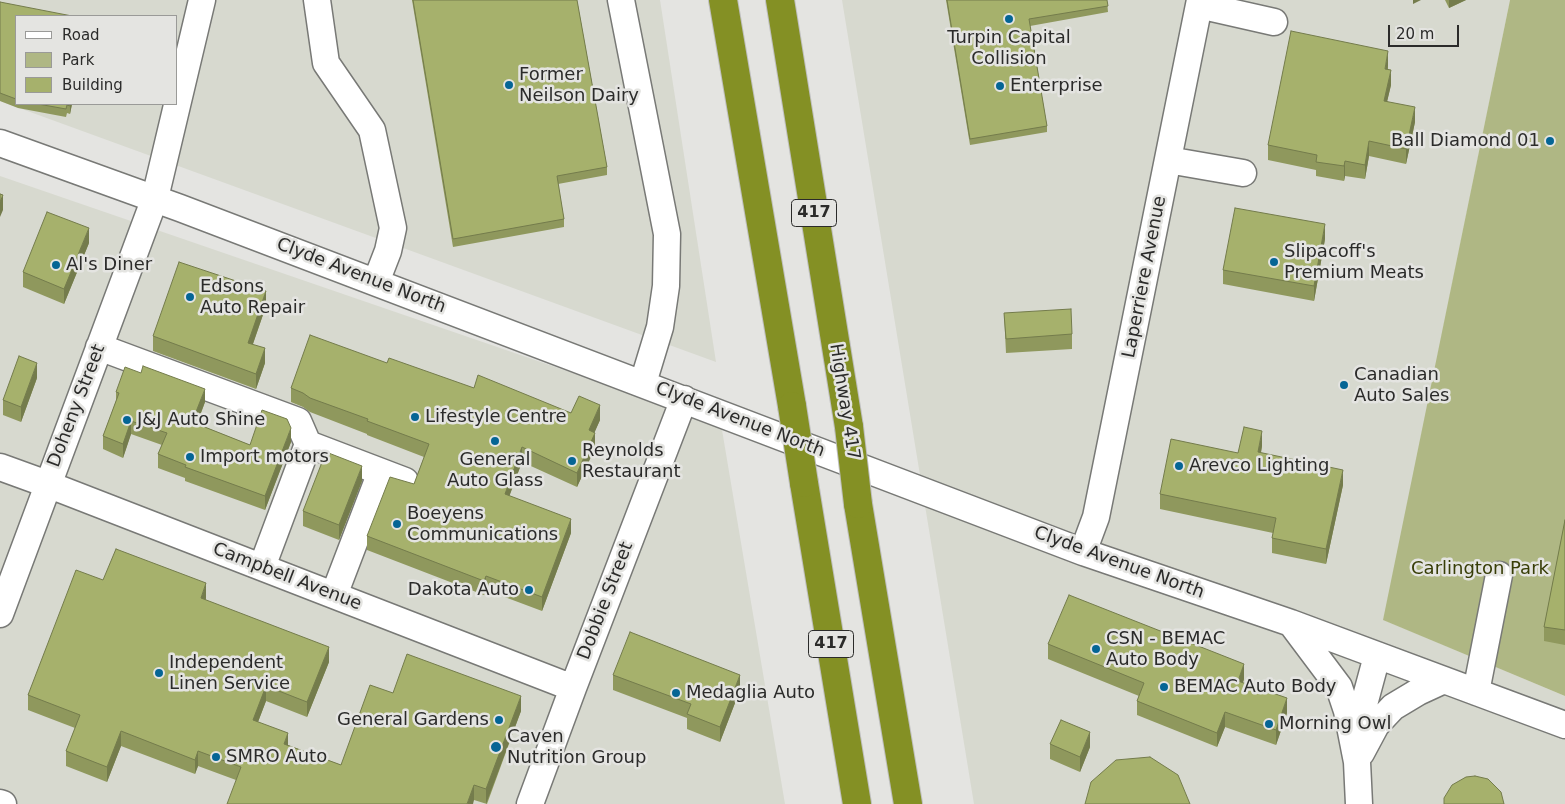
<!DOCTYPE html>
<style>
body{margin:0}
#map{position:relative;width:1565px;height:804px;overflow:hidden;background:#e4e4e1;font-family:"DejaVu Sans",sans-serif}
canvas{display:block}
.legend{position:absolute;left:15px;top:15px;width:162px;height:90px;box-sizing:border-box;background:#e4e4e1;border:1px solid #9a9a98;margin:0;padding:6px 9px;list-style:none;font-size:15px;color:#2b2b2a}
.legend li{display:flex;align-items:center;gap:10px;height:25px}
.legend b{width:25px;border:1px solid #9a9a98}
.scale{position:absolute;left:1388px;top:25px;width:71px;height:22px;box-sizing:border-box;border:2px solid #2b2b2a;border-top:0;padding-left:6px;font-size:15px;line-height:18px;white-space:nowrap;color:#2b2b2a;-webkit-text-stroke:4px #e4e4e1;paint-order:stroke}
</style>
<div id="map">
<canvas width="1565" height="804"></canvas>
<ul class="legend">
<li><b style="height:6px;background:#fff"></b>Road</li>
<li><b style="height:14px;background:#afb784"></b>Park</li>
<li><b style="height:14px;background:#a6b16c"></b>Building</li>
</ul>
<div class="scale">20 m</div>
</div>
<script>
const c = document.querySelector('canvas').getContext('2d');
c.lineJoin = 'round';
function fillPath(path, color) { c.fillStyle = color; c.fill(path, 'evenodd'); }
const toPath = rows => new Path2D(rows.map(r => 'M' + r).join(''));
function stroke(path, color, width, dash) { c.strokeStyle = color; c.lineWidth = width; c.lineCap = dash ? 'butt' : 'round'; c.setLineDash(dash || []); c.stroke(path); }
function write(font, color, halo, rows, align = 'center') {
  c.font = font + ' "DejaVu Sans",sans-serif'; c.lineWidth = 5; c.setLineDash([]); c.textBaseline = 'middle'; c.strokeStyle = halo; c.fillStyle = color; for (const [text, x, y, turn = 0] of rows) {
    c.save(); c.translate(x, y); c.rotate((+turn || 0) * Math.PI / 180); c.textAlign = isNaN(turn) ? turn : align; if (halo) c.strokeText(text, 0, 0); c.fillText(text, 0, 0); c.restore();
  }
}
fillPath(toPath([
 [0,0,660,0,716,362,0,101],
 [16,16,176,16,176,104,16,104],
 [842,0,1510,0,1384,620,1565,696,1565,804,974,804],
 [0,176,721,424,785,804,0,804]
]), '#d7d9cf');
fillPath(toPath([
 [1510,0,1565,0,1565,696,1383,620]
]), '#afb784');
const minor = toPath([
 [317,0,326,63,372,130,393,228,388,251,376,282],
 [621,0,667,234,666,286,660,327,643,383],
 [1199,5,1274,22],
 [0,143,180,208,1083,552,1291,623,1565,725],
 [1168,160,1243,173],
 [99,347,298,421,308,444],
 [0,467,47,484,573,688],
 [1083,552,1096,517,1200,0],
 [262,567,308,444,405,481],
 [334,595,381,472],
 [0,614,155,198,202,0],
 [1291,623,1339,687,1347,711,1357,762],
 [1476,692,1499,575],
 [1361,753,1376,725,1393,707,1418,692,1444,680],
 [0,803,3,804],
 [530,804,573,688,684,399],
 [1359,804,1357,762,1363,708,1377,656]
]);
const highway = toPath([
 [723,0,792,406],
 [780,0,849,427],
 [804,483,857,804],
 [858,504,908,804]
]);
stroke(minor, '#787976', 29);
stroke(highway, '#bfbfbf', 30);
stroke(minor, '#fff', 26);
stroke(highway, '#849024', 28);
const highwayBridge = toPath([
 [792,406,804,483],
 [849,427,858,504]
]);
stroke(highwayBridge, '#bfbfbf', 30, []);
stroke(highwayBridge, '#849024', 28);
fillPath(toPath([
 [412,0,577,0,607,167,607,175,558,184,564,219,564,227,453,247],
 [946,0,1107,0,1108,12,1030,26,1047,126,1047,132,970,145],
 [1445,0,1466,0,1449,8],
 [0,2,16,16,16,104,72,104,70,114,67,113,66,117,18,108,0,101],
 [1388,66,1388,69,1391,85,1387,101,1415,122,1406,164,1369,156,1365,179,1345,176,1344,181,1316,176,1316,170,1268,160,1268,145],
 [1325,239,1314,301,1223,284,1223,270],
 [89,243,64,304,23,287,23,272],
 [266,306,253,344,265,363,256,389,153,351,153,336],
 [1004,313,1072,334,1072,349,1006,353],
 [387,363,474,388,600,420,594,433,595,448,577,487,522,462,509,496,571,533,542,611,486,590,484,595,367,550,367,536,414,484,424,457,367,435,367,434,310,412,303,407,291,402,291,388],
 [37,378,21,422,3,415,3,400],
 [116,392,205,402,197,424,250,445,291,442,265,510,185,481,185,478,158,468,158,454,162,445,131,434,123,458,103,449,103,436,116,401],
 [1262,446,1261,453,1343,485,1326,564,1272,553,1272,538,1273,533,1160,509,1160,494,1238,453],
 [362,481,339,540,303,526,303,511],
 [1565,520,1565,645,1544,641,1544,627],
 [103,580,206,598,206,600,329,662,307,717,266,701,258,722,288,745,341,765,393,693,521,711,487,804,474,800,236,780,198,766,195,774,121,746,107,782,66,766,66,751,75,728,28,710,28,695],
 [1048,644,1244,679,1243,683,1287,713,1276,745,1225,727,1217,747,1137,715,1137,701,1139,696,1048,659],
 [613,675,740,690,720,742,687,729,687,718,613,690],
 [1050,744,1090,747,1080,772,1050,759]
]), '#8f985d');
fillPath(toPath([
 [1413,0,1421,0,1413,4],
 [1449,0,1466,0,1449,8],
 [1388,51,1388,66,1385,84,1385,69],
 [1391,70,1391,85,1384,115,1384,101],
 [70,104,72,104,70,114],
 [1415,107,1415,122,1406,164,1406,149],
 [1369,141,1369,156,1365,179,1365,165],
 [1345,161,1345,176,1344,181,1344,166],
 [3,195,3,210,0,217,0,202],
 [1325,224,1325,239,1314,301,1314,286],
 [89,228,89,243,64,304,64,289],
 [266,291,266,306,248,358,248,343],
 [265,348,265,363,256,389,256,374],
 [37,363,37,378,21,422,21,407],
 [205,389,205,402,192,436,192,422],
 [600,405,600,420,589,445,589,430],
 [131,421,131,434,123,458,123,444],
 [291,428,291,442,265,510,265,496],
 [1262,431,1262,446,1258,467,1258,452],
 [595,433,595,448,577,487,577,473],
 [522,447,522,462,505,508,505,494],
 [362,466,362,481,339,540,339,525],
 [1343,470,1343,485,1326,564,1326,549],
 [571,519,571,533,542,611,542,597],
 [486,576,486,590,484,595,484,581],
 [206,583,206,598,201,613,201,598],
 [329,647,329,662,307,717,307,702],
 [1244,664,1244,679,1238,696,1238,681],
 [740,675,740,690,720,742,720,727],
 [266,686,266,701,253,735,253,720],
 [521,696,521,711,486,804,486,789],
 [1287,698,1287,713,1276,745,1276,730],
 [1225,712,1225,727,1217,747,1217,733],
 [121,731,121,746,107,782,107,767],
 [1090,732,1090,747,1080,772,1080,757],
 [288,733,288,748,284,744],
 [198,751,198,766,195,774,195,760],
 [474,785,474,800,473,804,467,804]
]), '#747c4c');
const building = toPath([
 [413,0,577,0,607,167,557,176,564,219,453,239,413,0],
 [947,0,1107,0,1108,6,1029,19,1047,126,970,139,947,0],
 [0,2,72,16,16,16,16,99,0,93,0,2],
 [1291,31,1388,51,1385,69,1391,70,1384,101,1415,107,1406,149,1369,141,1365,165,1345,161,1344,166,1316,162,1317,155,1268,145,1291,31],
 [38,104,70,104,70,106,67,105,66,109,38,104],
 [0,194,3,195,0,202,0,194],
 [1235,208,1325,224,1314,286,1223,270,1235,208],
 [47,212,89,228,64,289,23,272,47,212],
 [179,262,266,291,248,343,265,348,256,374,153,336,179,262],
 [1071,309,1072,334,1006,339,1004,313,1071,309],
 [310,335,387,363,389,358,474,388,478,375,571,413,579,396,600,405,589,430,595,433,577,473,522,447,505,494,571,519,542,597,486,576,484,581,367,536,390,477,414,484,429,444,367,421,368,419,310,398,303,393,291,388,310,335],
 [19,356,37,363,21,407,3,400,19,356],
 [143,366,205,389,192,422,250,445,262,410,287,419,291,428,265,496,185,467,186,465,158,454,167,433,131,421,123,444,103,436,119,393,116,392,125,367,141,373,143,366],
 [1244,427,1262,431,1258,452,1343,470,1326,549,1272,538,1276,518,1160,494,1171,439,1238,453,1244,427],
 [326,452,362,466,339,525,303,511,326,452],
 [1565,520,1565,630,1544,627,1565,520],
 [116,549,206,583,201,598,329,647,307,702,266,686,253,720,288,733,284,744,341,765,370,685,393,693,407,654,521,696,486,789,474,785,467,804,227,804,241,767,198,751,195,760,121,731,107,767,66,751,80,715,28,695,76,570,103,580,116,549],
 [1069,595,1244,664,1238,681,1287,698,1276,730,1225,712,1217,733,1137,701,1144,683,1048,644,1069,595],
 [630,632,740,675,720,727,687,714,691,704,613,675,630,632],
 [1061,720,1090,732,1080,757,1050,744,1061,720],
 [1150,757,1178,775,1190,804,1085,804,1091,782,1116,760,1150,757],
 [1475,776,1488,779,1501,792,1504,804,1444,804,1444,798,1452,785,1466,777,1475,776]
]);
fillPath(building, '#a6b16c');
stroke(building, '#747c4c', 1);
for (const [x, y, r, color] of [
 [1009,19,5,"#056595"],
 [509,85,5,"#056595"],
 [1000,86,5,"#056595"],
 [1550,141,5,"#056595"],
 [1274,262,5,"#056595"],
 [56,265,5,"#056595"],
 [190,297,5,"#056595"],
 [1344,385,5,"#056595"],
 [415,417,5,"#056595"],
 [127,420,5,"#056595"],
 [495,441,5,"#056595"],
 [190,457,5,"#056595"],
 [572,461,5,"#056595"],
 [1179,466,5,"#056595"],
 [397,524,5,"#056595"],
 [529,590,5,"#056595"],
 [1096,649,5,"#056595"],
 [159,673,5,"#056595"],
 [1164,687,5,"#056595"],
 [676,693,5,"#056595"],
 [499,720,5,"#056595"],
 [1269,724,5,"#056595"],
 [496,747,6,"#056595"],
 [216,757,5,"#056595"]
]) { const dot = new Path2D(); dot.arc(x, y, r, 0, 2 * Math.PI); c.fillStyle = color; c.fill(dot); stroke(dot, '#e4e4e1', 2); }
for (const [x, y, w] of [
 [814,213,45],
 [831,644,45]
]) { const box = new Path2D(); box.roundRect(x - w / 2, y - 13.5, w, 27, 4); c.fillStyle = '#e4e4e1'; c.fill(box); stroke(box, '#2b2b2a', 1); }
write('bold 16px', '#2b2b2a', null, [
 ["417",814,213],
 ["417",831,644]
]);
write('18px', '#2b2b2a', '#e4e4e1', [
 ["Turpin Capital",1009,38,"center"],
 ["Collision",1009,59,"center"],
 ["Former",519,75],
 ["Neilson Dairy",519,96],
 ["Enterprise",1010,86],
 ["Ball Diamond 01",1540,141,"right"],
 ["Slipacoff's",1284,252],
 ["Premium Meats",1284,273],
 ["Al's Diner",66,265],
 ["Edsons",200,287],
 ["Auto Repair",200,308],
 ["Canadian",1354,375],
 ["Auto Sales",1354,396],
 ["Lifestyle Centre",425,417],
 ["J&J Auto Shine",137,420],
 ["Reynolds",582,451],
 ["Restaurant",582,472],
 ["Import motors",200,457],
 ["General",495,460,"center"],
 ["Auto Glass",495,481,"center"],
 ["Arevco Lighting",1189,466],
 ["Boeyens",407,514],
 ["Communications",407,535],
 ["Dakota Auto",519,590,"right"],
 ["CSN - BEMAC",1106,639],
 ["Auto Body",1106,660],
 ["Independent",169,663],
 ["Linen Service",169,684],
 ["BEMAC Auto Body",1174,687],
 ["Medaglia Auto",686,693],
 ["General Gardens",489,720,"right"],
 ["Morning Owl",1279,724],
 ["Caven",507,737],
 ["Nutrition Group",507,758],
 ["SMRO Auto",226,757]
], 'left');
write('18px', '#2b2b2a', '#e4e4e1', [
 ["Clyde Avenue North",361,276,21],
 ["Laperriere Avenue",1145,277,-79],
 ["Highway 417",844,402,81],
 ["Doheny Street",77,406,-69],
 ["Clyde Avenue North",740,420,21],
 ["Clyde Avenue North",1119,563,20],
 ["Campbell Avenue",287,577,21],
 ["Dobbie Street",606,601,-69]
]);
write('18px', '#373d06', '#e4e4e1', [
 ["Carlington Park",1480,569]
]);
</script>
